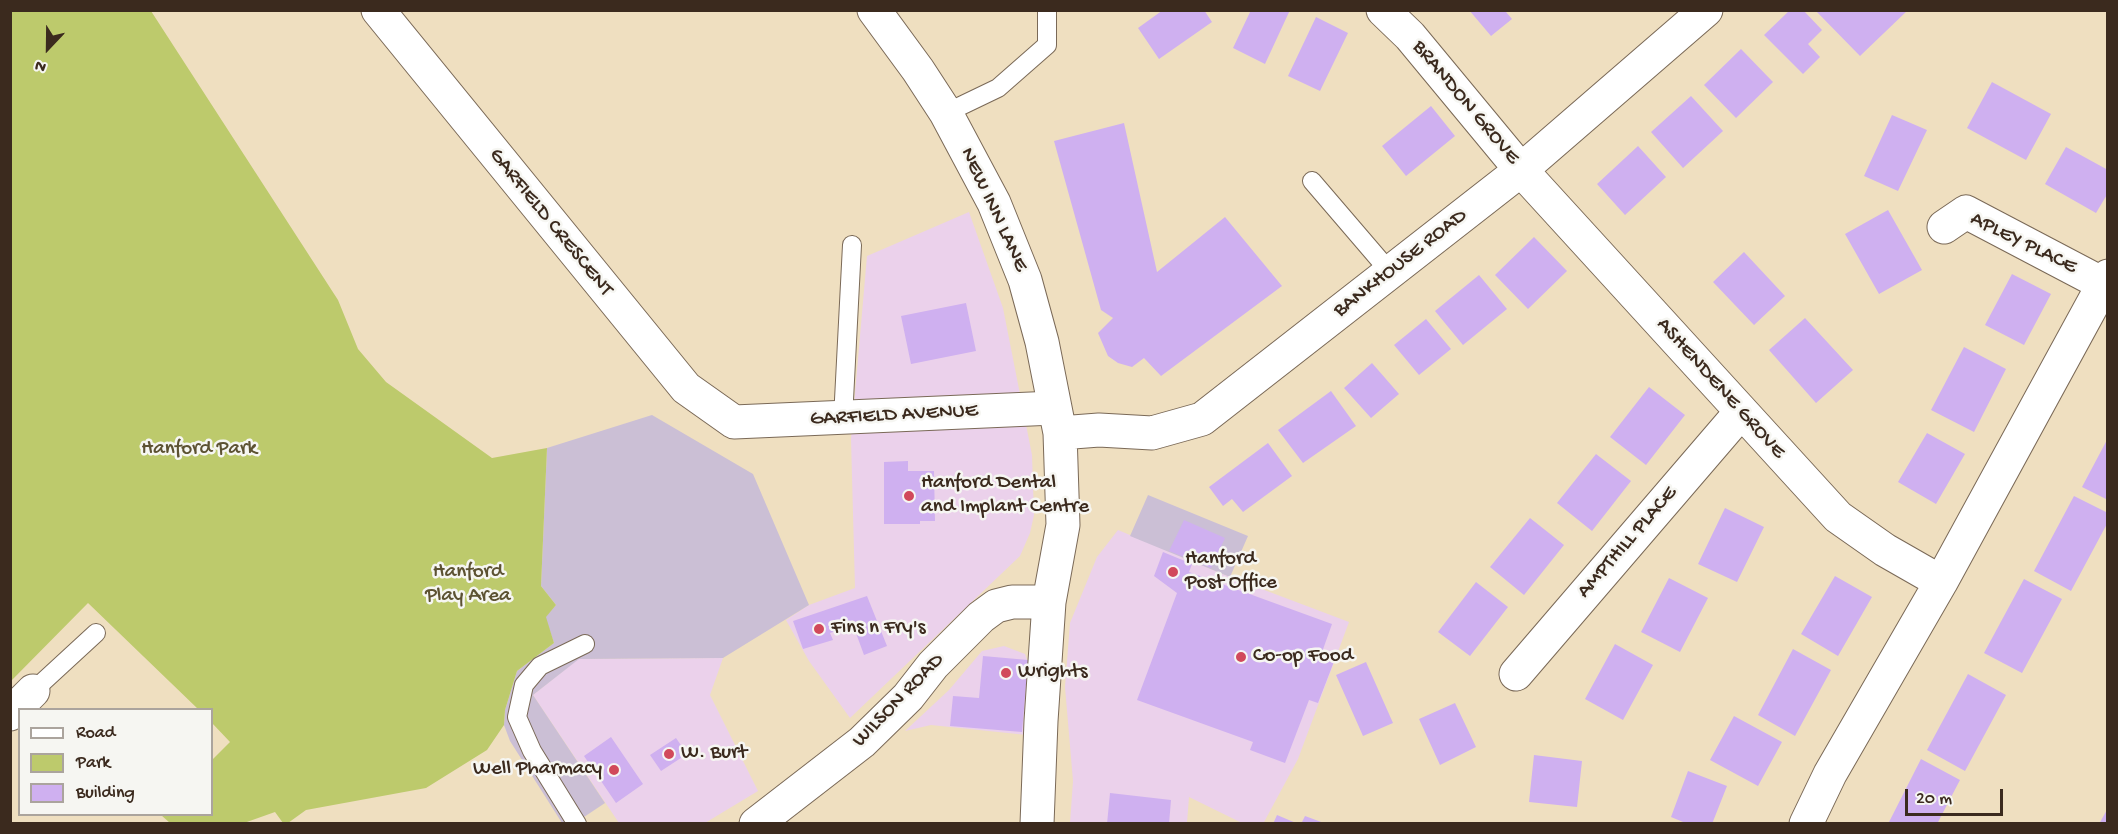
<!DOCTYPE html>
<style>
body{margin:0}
#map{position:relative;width:2118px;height:834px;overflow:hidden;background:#efdfc0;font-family:"Gochi Hand",sans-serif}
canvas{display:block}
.frame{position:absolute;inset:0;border:12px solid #3b2a1e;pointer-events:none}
.legend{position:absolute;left:18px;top:708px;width:195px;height:108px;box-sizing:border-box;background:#f6f6f2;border:2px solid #aba49d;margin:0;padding:8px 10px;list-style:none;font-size:18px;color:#3b2a1e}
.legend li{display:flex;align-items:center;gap:12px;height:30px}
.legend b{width:30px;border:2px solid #aba49d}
.north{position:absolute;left:18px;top:18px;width:60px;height:60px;-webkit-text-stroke:4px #f6f6f2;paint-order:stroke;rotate:202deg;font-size:16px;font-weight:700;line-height:24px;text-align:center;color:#3b2a1e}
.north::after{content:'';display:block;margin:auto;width:21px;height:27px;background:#3b2a1e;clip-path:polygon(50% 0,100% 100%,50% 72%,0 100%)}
.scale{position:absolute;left:1905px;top:789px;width:98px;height:27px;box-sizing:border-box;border:3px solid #3b2a1e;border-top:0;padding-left:8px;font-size:18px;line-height:21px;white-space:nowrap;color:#3b2a1e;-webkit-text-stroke:4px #f6f6f2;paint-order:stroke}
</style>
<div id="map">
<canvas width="2118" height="834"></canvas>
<div class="frame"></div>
<ul class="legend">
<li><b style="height:8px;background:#fff"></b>Road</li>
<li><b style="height:16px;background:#bdca6c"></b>Park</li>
<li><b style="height:16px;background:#cfb0f0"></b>Building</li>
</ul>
<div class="north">N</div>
<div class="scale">20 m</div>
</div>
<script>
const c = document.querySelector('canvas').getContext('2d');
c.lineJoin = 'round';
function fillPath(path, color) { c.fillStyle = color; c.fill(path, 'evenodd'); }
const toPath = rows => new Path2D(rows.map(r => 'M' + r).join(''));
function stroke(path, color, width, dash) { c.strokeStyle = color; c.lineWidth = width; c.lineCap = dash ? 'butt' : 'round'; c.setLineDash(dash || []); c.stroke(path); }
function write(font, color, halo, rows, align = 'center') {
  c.font = font + ' "Gochi Hand",sans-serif'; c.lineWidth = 5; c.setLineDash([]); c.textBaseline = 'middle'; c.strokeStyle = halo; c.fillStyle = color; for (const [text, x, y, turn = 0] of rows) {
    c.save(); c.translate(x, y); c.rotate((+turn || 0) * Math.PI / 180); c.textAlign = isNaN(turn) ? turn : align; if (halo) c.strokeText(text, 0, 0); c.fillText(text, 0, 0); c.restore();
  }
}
fillPath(toPath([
 [969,212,1003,308,1032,455,1034,515,1030,533,1020,556,850,718,809,661,786,620,809,605,855,588,851,439,867,256],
 [1118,530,1230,577,1349,622,1298,759,1263,824,1242,823,1189,797,1187,823,1070,823,1073,781,1065,687,1070,623,1097,557],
 [1004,646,1025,654,1031,671,1027,735,931,725,905,731,949,690,982,651],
 [723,658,710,695,758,791,705,823,619,823,533,695,578,659]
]), '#ebd1eb');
fillPath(toPath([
 [652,415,753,474,809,605,723,658,579,659,533,695,605,803,575,823,562,823,510,741,504,725,505,710,517,671,554,643,545,617,556,605,541,586,547,448],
 [1148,495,1248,536,1230,577,1130,536]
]), '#cbbfd5');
fillPath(toPath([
 [11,10,151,11,338,300,358,349,386,382,492,458,547,448,541,586,556,605,546,617,554,643,517,671,505,710,504,725,487,750,426,788,306,810,288,823,283,823,275,812,244,823,170,823,161,815,212,814,212,760,230,742,212,723,212,710,198,709,88,603,11,681]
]), '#bdca6c');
fillPath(toPath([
 [1163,10,1204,10,1212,22,1159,59,1138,28],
 [1251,10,1290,10,1265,64,1233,48],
 [1469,10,1508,10,1506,12,1512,19,1491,36],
 [1790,10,1803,10,1822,30,1808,44,1820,57,1803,74,1764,35],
 [1815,10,1908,10,1860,56],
 [1316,17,1348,33,1320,91,1288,76],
 [1741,49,1773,82,1736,118,1704,85],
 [1992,82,2051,114,2026,160,1967,128],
 [1691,96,1723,131,1683,168,1651,132],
 [1431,106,1455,136,1406,176,1382,146],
 [1892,115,1927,130,1898,191,1864,176],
 [1124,123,1157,272,1225,217,1282,286,1161,376,1144,358,1132,367,1118,363,1108,356,1098,333,1113,318,1101,310,1054,141],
 [1638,146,1666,177,1625,215,1597,184],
 [2066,147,2108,170,2108,193,2096,213,2045,184],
 [1888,210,1922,270,1879,294,1845,234],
 [1534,237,1567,271,1528,309,1495,275],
 [1744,252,1785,296,1754,325,1713,282],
 [2012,274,2051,294,2024,345,1985,325],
 [1479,275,1507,309,1463,345,1435,311],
 [966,303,976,351,911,364,901,316],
 [1805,318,1853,370,1816,403,1769,350],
 [1426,319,1451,349,1419,375,1394,345],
 [1964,347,2006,369,1974,432,1931,410],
 [1372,363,1399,394,1371,418,1344,388],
 [1649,387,1685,415,1646,465,1610,437],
 [1331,391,1356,426,1303,463,1278,430],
 [1927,433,1965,454,1936,504,1898,482],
 [2108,438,2108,500,2082,487],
 [1268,443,1292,476,1243,512,1232,499,1223,506,1209,487],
 [1596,454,1631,481,1592,531,1557,503],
 [908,461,908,471,934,471,935,521,920,521,920,524,884,524,884,462],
 [2074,496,2108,513,2108,522,2071,591,2034,571],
 [1725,508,1764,527,1737,582,1698,564],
 [1530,518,1564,545,1524,595,1490,567],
 [1184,520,1225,538,1211,568,1169,551],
 [1163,552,1192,564,1189,572,1332,624,1321,655,1335,659,1318,703,1309,700,1285,763,1250,750,1253,742,1137,700,1177,593,1154,576],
 [1835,576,1872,597,1838,656,1801,634],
 [1669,578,1708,598,1680,652,1641,632],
 [2024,579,2062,599,2022,673,1984,653],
 [1476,582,1508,607,1470,656,1438,632],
 [867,596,887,646,864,655,853,625,830,633,833,640,803,649,793,621],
 [1615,644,1653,665,1623,720,1585,699],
 [1793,649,1831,670,1795,736,1758,715],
 [983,656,1028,660,1022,732,950,726,953,696,979,698],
 [1366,662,1393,723,1363,736,1336,675],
 [1968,674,2006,695,1965,771,1927,750],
 [1455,703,1476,747,1440,765,1419,719],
 [1734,716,1782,742,1758,786,1710,760],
 [611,737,643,784,616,803,584,756],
 [676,738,687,754,661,771,650,755],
 [1534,755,1582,761,1577,807,1529,802],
 [1921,759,1960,780,1937,824,1888,824],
 [1688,771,1727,786,1712,824,1688,824,1671,817],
 [1110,793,1171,800,1169,824,1107,824],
 [2108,808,2108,824,2099,824],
 [1277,815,1296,823,1296,824,1273,824],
 [1305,816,1324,823,1324,824,1301,824]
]), '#cfb0f0');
const service = toPath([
 [946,113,998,88,1047,45,1047,10],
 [1312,181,1390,272],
 [843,419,852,245],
 [33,691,96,633],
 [577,824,532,751,517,717,524,685,540,666,585,644]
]);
const minor = toPath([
 [378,10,686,388,734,422,1054,408],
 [1383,10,1410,36,1521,170,1838,517,1885,550,1941,582],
 [1944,227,1966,212,2103,284],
 [1516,674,1741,412],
 [10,714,33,691],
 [1806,824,1830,774,1941,582,2108,276]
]);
const tertiary = toPath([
 [874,10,918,70,946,113,994,203,1025,280,1042,342,1060,433,1063,525,1049,602,1041,721,1037,824],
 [1060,433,1099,430,1152,433,1202,419,1521,170,1706,10],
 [756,824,862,742,908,697,933,665,981,617,996,606,1012,602,1049,602]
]);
stroke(service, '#7a6957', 20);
stroke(minor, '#7a6957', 35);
stroke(tertiary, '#7a6957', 35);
stroke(service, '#fff', 18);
stroke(minor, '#fff', 33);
stroke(tertiary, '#fff', 33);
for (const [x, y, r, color] of [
 [909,496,6,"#d1495b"],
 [1173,572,6,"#d1495b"],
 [819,629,6,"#d1495b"],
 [1241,657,6,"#d1495b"],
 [1006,673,6,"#d1495b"],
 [669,754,6,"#d1495b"],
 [614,770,6,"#d1495b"]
]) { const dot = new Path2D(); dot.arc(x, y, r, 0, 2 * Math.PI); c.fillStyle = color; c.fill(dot); stroke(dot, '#f6f6f2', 2); }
write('21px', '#3b2a1e', '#f6f6f2', [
 ["BRANDON GROVE",1465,103,50],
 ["NEW INN LANE",993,210,65],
 ["GARFIELD CRESCENT",550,223,51],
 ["APLEY PLACE",2023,244,26],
 ["BANKHOUSE ROAD",1401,264,-38],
 ["ASHENDENE GROVE",1720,389,48],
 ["GARFIELD AVENUE",894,416,-3],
 ["AMPTHILL PLACE",1628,543,-49],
 ["WILSON ROAD",899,701,-46]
]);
write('21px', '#5c5232', '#f6f6f2', [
 ["Hanford Park",199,450],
 ["Hanford",468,573],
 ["Play Area",468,597]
]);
write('21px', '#3b2a1e', '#f6f6f2', [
 ["Hanford Dental",921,484],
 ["and Implant Centre",921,508],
 ["Hanford",1185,560],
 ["Post Office",1185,584],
 ["Fins n Fry's",831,629],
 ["Co-op Food",1253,657],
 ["Wrights",1018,673],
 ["W. Burt",681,754],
 ["Well Pharmacy",602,770,"right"]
], 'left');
</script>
